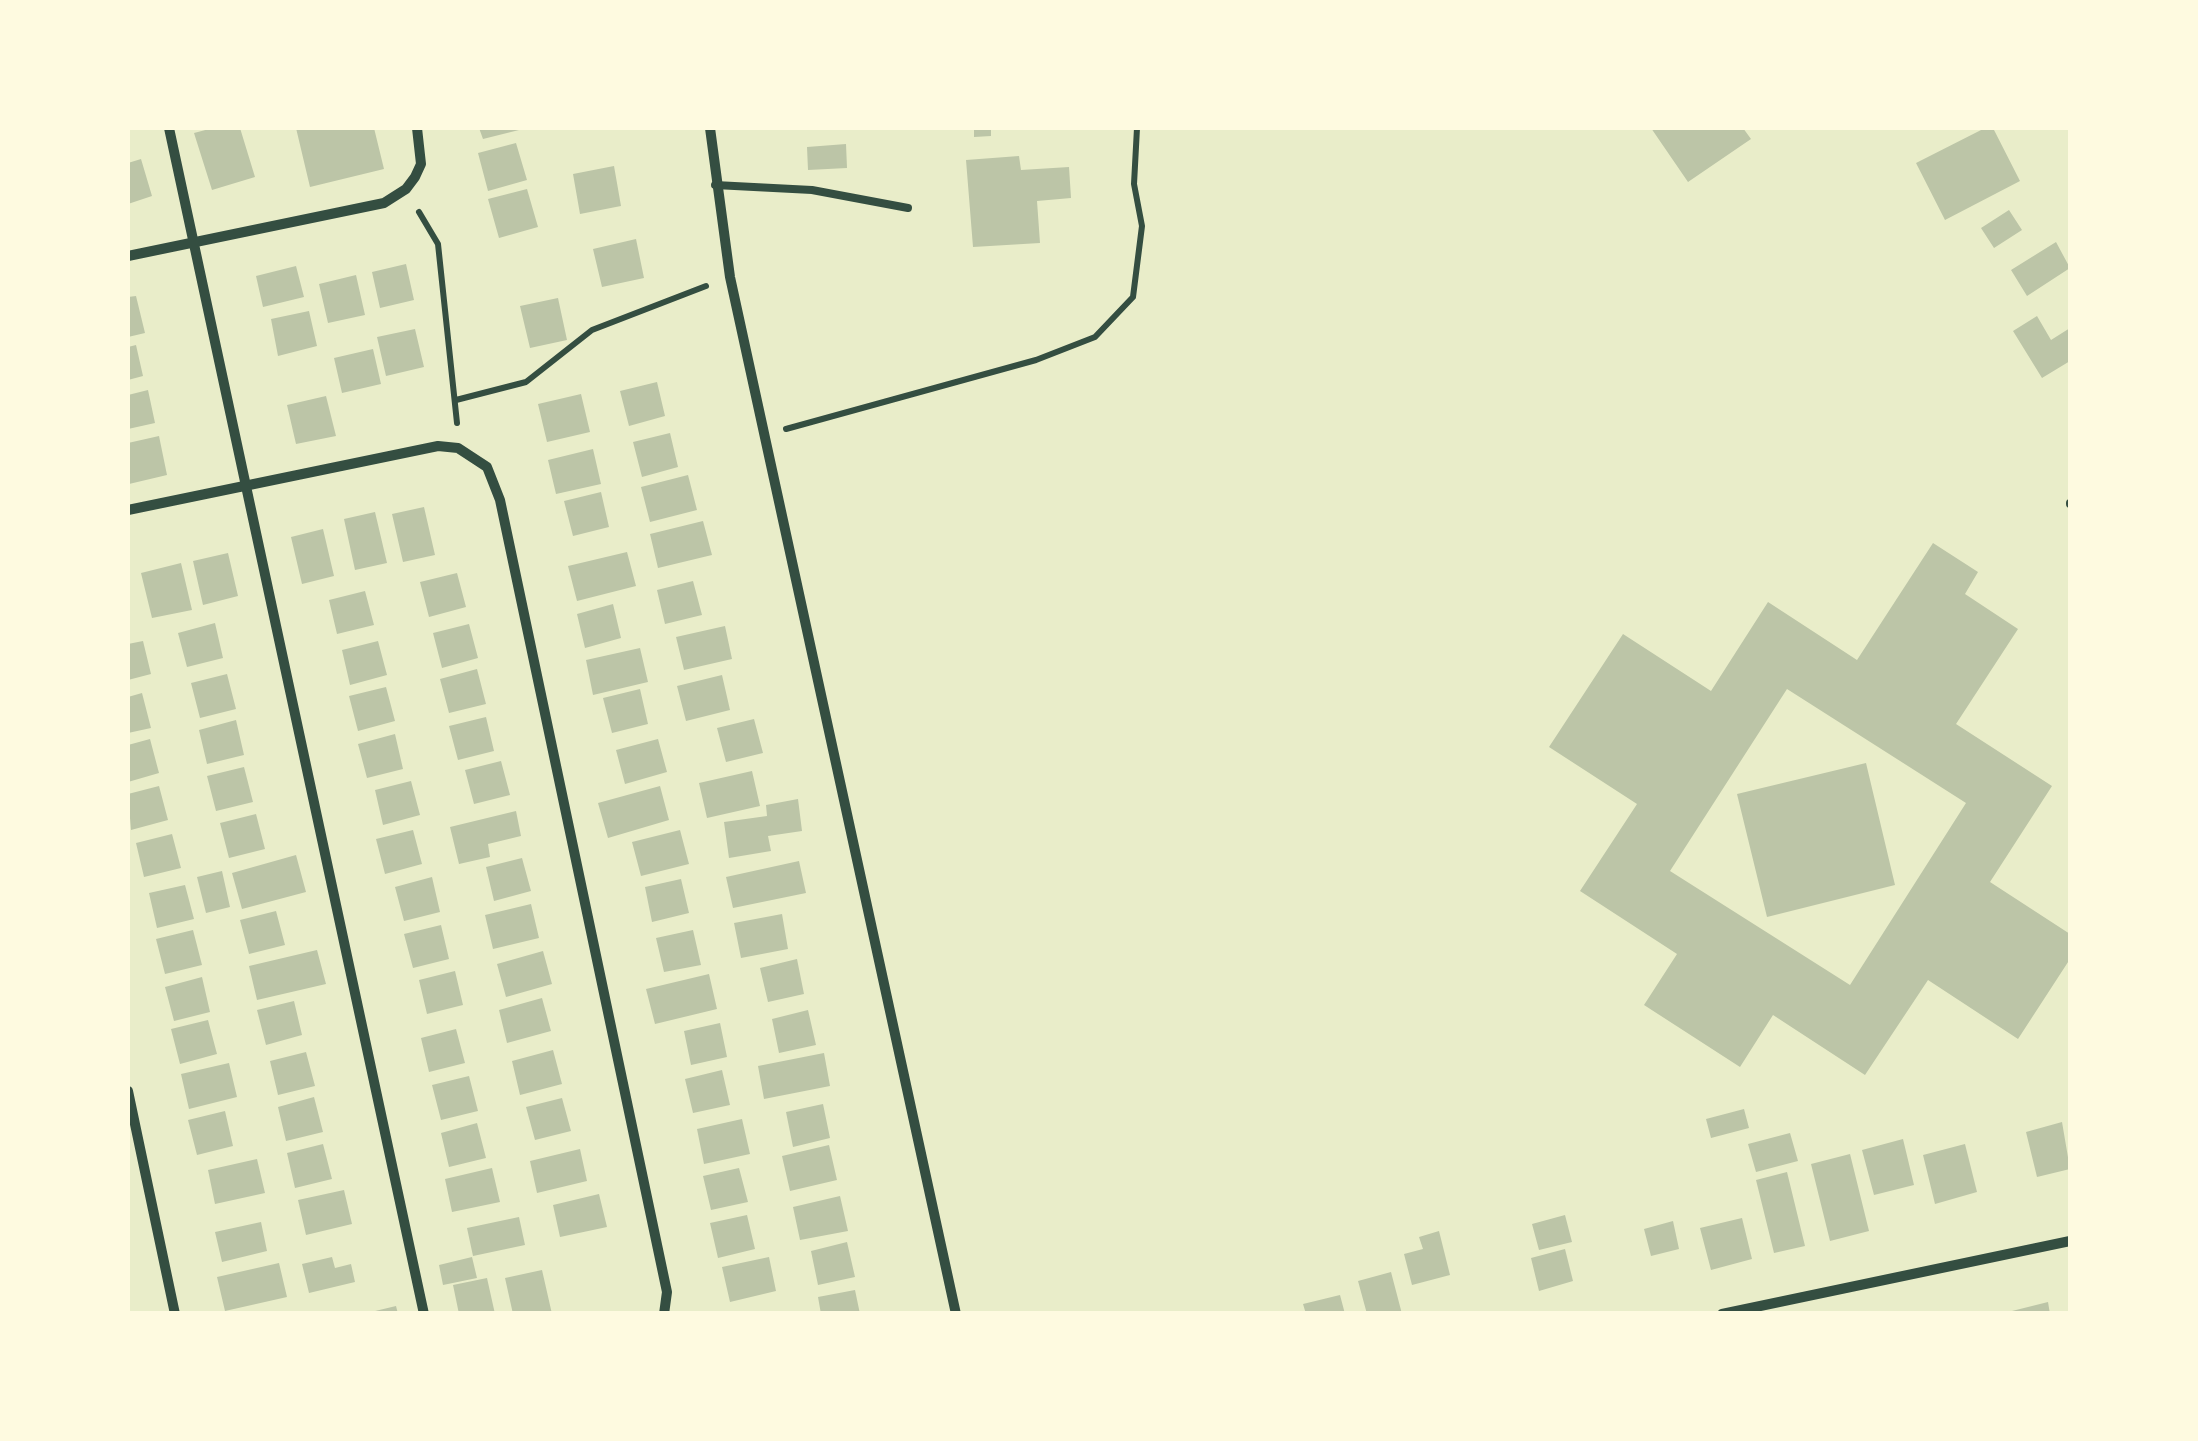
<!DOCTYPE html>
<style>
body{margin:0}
#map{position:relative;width:2198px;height:1441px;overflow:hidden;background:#e9edc9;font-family:"PT Sans Narrow",sans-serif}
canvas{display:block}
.frame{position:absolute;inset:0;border:130px solid #fefae0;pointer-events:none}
</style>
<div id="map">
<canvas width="2198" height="1441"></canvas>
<div class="frame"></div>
</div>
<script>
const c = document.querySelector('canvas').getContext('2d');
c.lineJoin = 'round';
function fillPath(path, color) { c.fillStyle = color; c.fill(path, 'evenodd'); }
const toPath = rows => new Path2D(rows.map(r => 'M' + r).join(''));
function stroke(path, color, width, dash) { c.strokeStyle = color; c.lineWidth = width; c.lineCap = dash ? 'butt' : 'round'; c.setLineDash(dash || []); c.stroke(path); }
fillPath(toPath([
 [213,128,240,128,255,177,212,190,194,133],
 [296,128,374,128,384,169,310,187],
 [479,128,522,128,523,129,483,139],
 [974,128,991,128,991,136,974,137],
 [1651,128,1743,128,1751,139,1688,182],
 [1985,128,1993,128,2020,181,1945,220,1916,163],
 [516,143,527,180,488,191,478,153],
 [846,144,847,168,808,170,807,147],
 [1019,156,1021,170,1069,167,1071,198,1037,201,1040,243,973,247,966,160],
 [141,159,152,196,128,204,128,163],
 [614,166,621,206,580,214,573,174],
 [527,189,538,227,499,238,488,199],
 [2009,210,2022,230,1994,248,1981,228],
 [636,239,644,278,602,287,593,249],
 [2056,242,2070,268,2027,296,2011,270],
 [406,264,414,300,380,308,372,272],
 [296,266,304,297,263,307,256,276],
 [356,275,365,315,328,323,319,284],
 [136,296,145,333,128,337,128,297],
 [558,298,567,340,530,348,520,306],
 [309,311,317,346,278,356,271,319],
 [2037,316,2051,340,2070,328,2070,361,2042,378,2013,331],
 [415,329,424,367,386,376,377,337],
 [136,345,143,376,128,380,128,347],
 [373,349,381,384,342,393,334,358],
 [657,382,665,416,629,426,620,391],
 [148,390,155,423,128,429,128,395],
 [581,394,590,432,547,442,538,404],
 [326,396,336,436,296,444,287,405],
 [670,433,678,467,642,477,633,442],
 [159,436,167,475,129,484,128,443],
 [593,449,601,484,556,494,548,460],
 [688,475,697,510,650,522,641,487],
 [601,492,609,527,573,536,564,501],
 [424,507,435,555,403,562,392,514],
 [375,512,387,563,355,570,344,519],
 [703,521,712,555,658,568,650,534],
 [323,529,334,576,302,584,291,537],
 [1933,543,1978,572,1965,594,2018,629,1956,724,2052,786,1990,882,2070,934,2070,959,2018,1039,1928,980,1865,1075,1773,1015,1740,1067,1644,1005,1677,954,1580,891,1637,804,1549,747,1623,634,1711,691,1768,602,1857,660],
 [1787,689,1966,803,1850,985,1670,871],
 [627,552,636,586,577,601,568,566],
 [228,553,238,596,203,605,193,561],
 [181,563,192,610,152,618,141,573],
 [457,573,466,607,429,617,420,582],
 [693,581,702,615,665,624,657,590],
 [365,591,374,625,337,634,329,600],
 [613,604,621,638,585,648,577,614],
 [215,623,223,658,187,667,178,633],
 [469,624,478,658,442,668,433,633],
 [725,626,732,659,684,670,676,637],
 [143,641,151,674,128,680,128,644],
 [378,641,387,675,350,685,342,650],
 [640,648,648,682,593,695,586,660],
 [477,669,486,704,449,713,440,679],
 [227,674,236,709,200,718,191,683],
 [722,675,730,710,686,721,677,686],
 [386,687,395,721,358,731,349,696],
 [640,689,648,724,612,733,603,698],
 [142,693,151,728,128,733,128,697],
 [486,717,494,751,458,760,449,726],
 [754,719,763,753,726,762,717,728],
 [236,720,244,755,207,764,199,730],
 [395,734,403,769,367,778,358,744],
 [150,739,159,773,128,782,128,745],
 [658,739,667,772,625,784,616,750],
 [501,761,510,795,474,804,465,770],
 [1866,763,1895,885,1767,917,1737,794],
 [244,767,253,802,216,811,207,776],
 [752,771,760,806,707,818,699,783],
 [411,781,420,815,383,825,375,790],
 [159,786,168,820,131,830,128,794],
 [660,786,669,820,608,838,598,803],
 [798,799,802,831,768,836,771,851,729,858,724,822,767,816,766,805],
 [516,811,521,836,488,844,490,857,459,864,450,827],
 [256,814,265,849,229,858,220,823],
 [413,830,422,864,385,874,376,839],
 [680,830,689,864,641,876,632,842],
 [172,834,181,868,144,877,136,843],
 [296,855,306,892,242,909,232,873],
 [522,858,531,891,494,901,486,867],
 [799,861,806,893,733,908,726,877],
 [222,871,230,907,206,913,197,877],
 [432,877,440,912,404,921,395,887],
 [681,879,689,913,652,922,645,887],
 [185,885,194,919,157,928,149,893],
 [531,904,539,938,493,949,485,915],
 [276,911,285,945,249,954,240,920],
 [782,914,788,949,741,958,734,923],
 [441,925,449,959,413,968,404,934],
 [193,930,202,965,165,974,156,939],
 [693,930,701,965,664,972,656,938],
 [317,950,326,984,257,1000,249,966],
 [543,951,552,984,506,997,497,964],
 [797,959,804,994,768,1002,760,968],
 [455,971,463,1005,427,1014,419,980],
 [709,974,717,1009,655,1024,646,989],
 [202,977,210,1012,174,1021,165,987],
 [542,998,551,1031,507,1043,499,1010],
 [294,1001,302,1035,266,1045,257,1010],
 [808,1010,816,1045,779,1053,772,1019],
 [208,1020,217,1054,180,1064,171,1029],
 [720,1023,727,1057,691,1065,684,1031],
 [456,1029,465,1063,429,1072,421,1038],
 [553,1050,562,1084,520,1095,512,1061],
 [306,1052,315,1086,278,1095,270,1061],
 [824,1053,830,1086,764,1099,758,1066],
 [229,1063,237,1097,189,1109,181,1074],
 [722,1070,730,1105,693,1113,685,1079],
 [469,1076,478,1111,441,1120,432,1085],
 [314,1097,323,1132,286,1141,278,1107],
 [562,1098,571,1131,535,1140,526,1107],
 [823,1104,830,1138,793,1147,786,1112],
 [1744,1109,1749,1128,1711,1138,1706,1119],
 [225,1111,233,1146,197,1155,188,1120],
 [742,1119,750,1154,704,1164,697,1129],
 [2062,1122,2070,1169,2037,1177,2026,1132],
 [477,1123,486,1158,449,1167,441,1133],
 [1790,1133,1798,1161,1756,1172,1748,1144],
 [1903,1139,1914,1185,1874,1195,1862,1150],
 [323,1144,332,1179,295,1188,287,1153],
 [1965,1144,1977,1192,1935,1204,1923,1155],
 [829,1145,837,1180,790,1191,782,1156],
 [580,1149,587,1181,537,1193,530,1161],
 [1850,1154,1869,1231,1830,1241,1811,1164],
 [257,1159,265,1193,215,1204,208,1170],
 [492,1168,500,1202,452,1212,445,1179],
 [739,1168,748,1202,711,1210,703,1176],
 [1787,1172,1805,1246,1774,1253,1756,1180],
 [344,1190,352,1224,306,1235,298,1200],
 [599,1194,607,1227,560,1237,553,1205],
 [840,1196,848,1231,800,1240,793,1207],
 [747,1215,755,1249,718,1258,710,1223],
 [1565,1215,1572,1242,1539,1250,1532,1224],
 [519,1217,525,1245,473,1256,467,1228],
 [1742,1218,1752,1259,1711,1270,1700,1228],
 [1673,1221,1679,1249,1651,1256,1644,1229],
 [261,1222,267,1251,222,1262,215,1232],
 [1439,1231,1450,1275,1412,1285,1404,1254,1423,1249,1419,1237],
 [847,1242,855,1277,818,1285,811,1251],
 [1565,1249,1573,1281,1539,1291,1531,1258],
 [332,1257,335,1268,351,1264,355,1282,309,1293,302,1264],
 [472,1257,477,1278,443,1285,439,1265],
 [769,1257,776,1291,730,1302,722,1267],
 [279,1263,287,1297,225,1311,217,1277],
 [542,1270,552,1314,513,1314,505,1278],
 [1391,1272,1402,1314,1367,1314,1358,1281],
 [487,1278,495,1314,459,1314,453,1285],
 [855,1290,860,1314,821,1314,818,1297],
 [1340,1295,1345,1314,1306,1314,1303,1304],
 [2048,1302,2050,1314,2009,1314,2008,1312],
 [396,1306,398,1314,371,1314,371,1312]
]), '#bcc5a7');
stroke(toPath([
 [419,212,438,244,457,423],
 [456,400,526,382,592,330,706,286],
 [786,429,1036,360,1095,337,1133,297,1142,226,1134,184,1137,128]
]), '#344e41', 6);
stroke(toPath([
 [715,185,812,190,908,208],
 [2070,503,2070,504]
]), '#344e41', 8);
stroke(toPath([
 [169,128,424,1314],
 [710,128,730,277,956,1314],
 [128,256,384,203,406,189,415,177,421,164,417,128],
 [128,510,438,446,458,448,487,467,500,500,667,1292,664,1314],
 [128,1091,175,1314],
 [1722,1314,2070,1241]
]), '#344e41', 10);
</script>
